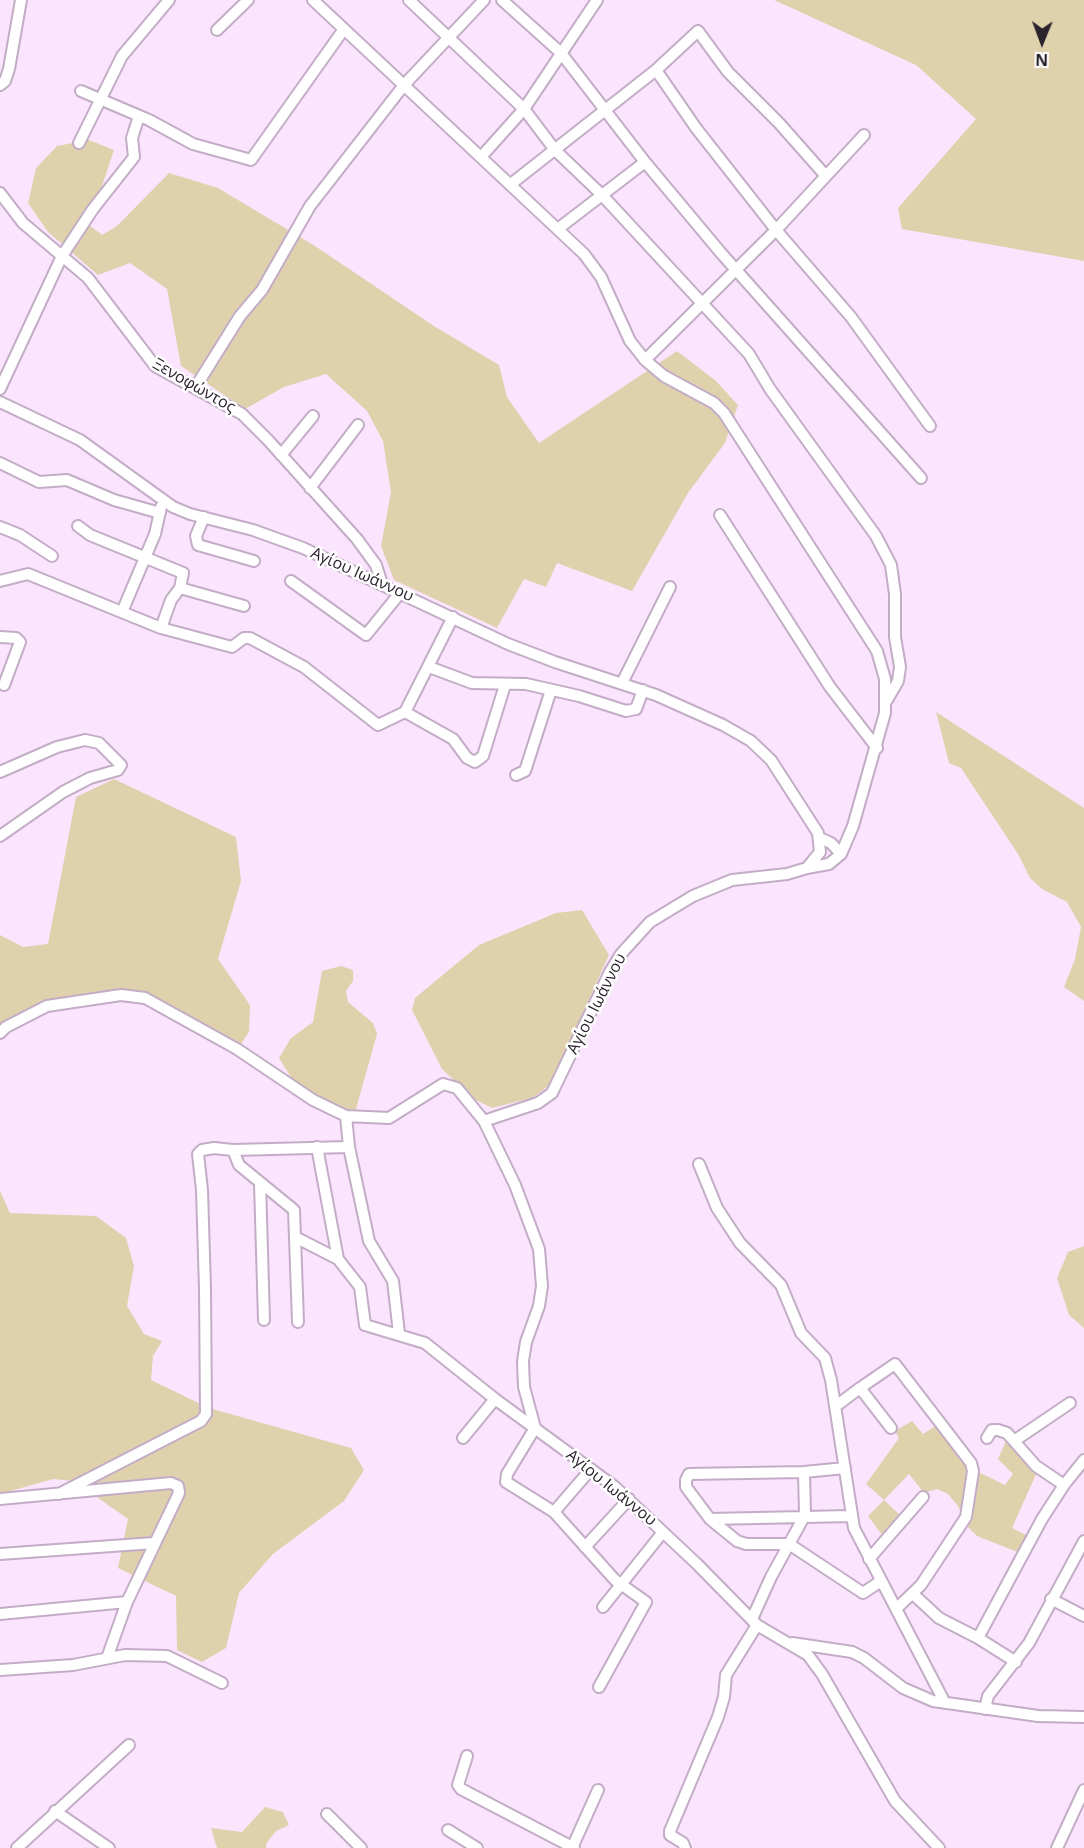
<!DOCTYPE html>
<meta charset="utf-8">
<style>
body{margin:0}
#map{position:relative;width:1084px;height:1848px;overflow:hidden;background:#fbe4fe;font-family:"Open Sans",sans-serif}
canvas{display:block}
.north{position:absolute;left:1012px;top:12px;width:60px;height:60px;-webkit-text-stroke:4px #fff;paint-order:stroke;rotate:181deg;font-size:16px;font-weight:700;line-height:24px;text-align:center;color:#2a222c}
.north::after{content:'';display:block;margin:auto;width:21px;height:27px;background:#2a222c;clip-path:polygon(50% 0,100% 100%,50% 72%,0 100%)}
</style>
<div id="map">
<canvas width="1084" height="1848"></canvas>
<div class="north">N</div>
</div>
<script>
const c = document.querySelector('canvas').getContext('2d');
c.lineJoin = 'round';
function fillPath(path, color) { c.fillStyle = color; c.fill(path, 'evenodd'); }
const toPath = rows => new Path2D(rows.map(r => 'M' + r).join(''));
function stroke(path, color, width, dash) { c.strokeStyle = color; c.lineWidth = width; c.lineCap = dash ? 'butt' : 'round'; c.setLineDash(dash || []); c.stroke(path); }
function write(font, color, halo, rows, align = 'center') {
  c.font = font + ' "Open Sans",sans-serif'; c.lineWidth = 5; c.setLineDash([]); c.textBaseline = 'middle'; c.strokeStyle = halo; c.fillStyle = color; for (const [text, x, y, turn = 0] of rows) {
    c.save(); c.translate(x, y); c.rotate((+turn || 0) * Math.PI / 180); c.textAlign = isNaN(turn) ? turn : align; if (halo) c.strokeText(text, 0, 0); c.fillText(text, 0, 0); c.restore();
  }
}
fillPath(toPath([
 [774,0,1084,0,1084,261,902,229,898,208,976,119,916,65],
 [89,140,114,150,89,225,102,235,117,226,169,173,218,188,315,246,434,326,499,365,507,397,539,443,677,351,716,381,738,405,725,443,688,493,632,591,557,563,546,587,524,579,497,628,394,580,381,546,391,492,383,441,367,411,326,374,284,387,245,409,181,366,167,289,130,263,98,275,48,232,28,203,36,168,57,146],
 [936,712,1084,808,1084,1001,1064,987,1075,959,1081,927,1067,902,1042,889,1030,878,1018,854,961,768,949,763],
 [114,779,236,837,241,881,218,959,250,1005,249,1032,241,1044,151,994,118,989,69,998,0,1031,0,935,23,947,48,944,76,797],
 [582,910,609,955,551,1084,532,1098,492,1108,474,1099,442,1069,412,1010,415,998,479,945,556,913],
 [341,966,353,970,353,981,346,991,348,1002,373,1023,377,1034,356,1109,348,1111,318,1099,292,1079,279,1058,291,1038,313,1022,322,971],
 [0,1191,10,1213,96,1216,126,1238,134,1266,127,1306,144,1334,162,1341,153,1356,151,1380,209,1408,351,1448,364,1470,344,1501,273,1554,239,1593,226,1648,202,1662,177,1650,176,1596,118,1568,128,1519,74,1481,53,1479,0,1494],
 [1084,1246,1084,1328,1069,1315,1057,1278,1068,1252],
 [912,1421,923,1434,938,1424,968,1467,1005,1485,1013,1474,998,1459,1008,1436,1038,1470,1012,1528,1030,1537,1020,1553,977,1536,966,1525,958,1506,948,1494,937,1489,924,1493,909,1474,884,1500,901,1516,883,1536,868,1516,884,1500,866,1484,899,1438,895,1431],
 [265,1807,283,1812,289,1825,276,1831,266,1844,266,1848,217,1848,211,1828,242,1832]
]), '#e0d1ad');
const minor = toPath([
 [313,0,584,254,601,277,630,341,645,360,664,376,714,403,724,413,877,651,885,679,885,713,853,826,841,854,829,864,807,868],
 [409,0,524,109,555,150,602,195,749,354,770,389,876,536,891,565,895,594,895,637,900,667,898,681,887,700],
 [502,0,561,53,645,162],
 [217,30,248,0],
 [0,85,5,81,9,69,21,0],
 [81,91,149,120,193,144,251,160,344,29],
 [79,143,122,56,169,0],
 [481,157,524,109,597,0],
 [825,175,779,123,728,72,698,31,656,70,696,128,776,230,851,317,930,426],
 [511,184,656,70],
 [0,193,23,223,88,278,155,366,242,414,268,440,357,539,376,565,382,584],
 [559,228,645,162,721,253,921,478],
 [645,360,776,230,864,135],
 [195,388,240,316,262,290,310,206,404,85,484,0],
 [0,389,62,256,93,209,134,157,132,138,139,116],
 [0,402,80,440,173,507,190,514,253,530,303,548,508,644,555,662,656,695,723,725,751,741,771,760,818,833,820,852,807,868,787,874,732,880,693,896,650,922,621,954,610,972,552,1093,538,1103,484,1121,515,1185,539,1249,542,1286,539,1306,526,1342,523,1361,524,1387,535,1428],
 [281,455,313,416],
 [0,463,39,482,67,480,114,500,160,513],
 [310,488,358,425],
 [720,515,830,687,877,748],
 [204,517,196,536,198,545,254,561],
 [78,526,90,535,183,573,180,588,171,600,161,628],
 [0,527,20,535,52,556],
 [0,581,28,574,161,628,232,647,244,638,250,638,304,667,378,725,405,712,453,617],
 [291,581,366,635,400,593],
 [180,588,244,606],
 [122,612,155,534,161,507],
 [0,637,16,638,20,642,4,685],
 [429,667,472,683,526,684,579,696,626,711,636,709,643,690],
 [622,683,670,587],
 [405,712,453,739,467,758,475,762,483,756,505,685],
 [0,772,57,747,85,740,99,743,121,765,118,770,90,778,63,792,0,836],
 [516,775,525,771,551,690],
 [820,838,831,843,841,854],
 [0,1033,6,1027,47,1006,121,995,145,998,237,1049,313,1100,346,1116,389,1118,443,1084,457,1088,484,1121],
 [346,1116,349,1147,369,1241,393,1281,399,1333],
 [317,1147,338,1259],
 [233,1150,239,1165,294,1210,298,1322],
 [699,1164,717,1208,740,1243,781,1285,801,1333,825,1358,831,1380,854,1528,945,1703],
 [260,1183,264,1320],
 [297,1238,338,1259,360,1287,365,1325,425,1343,495,1399,615,1487,697,1564,757,1625,808,1655,822,1674,895,1801,939,1848],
 [836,1406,860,1388],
 [535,1428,507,1474,506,1482,554,1512,615,1580,646,1602,599,1687],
 [891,1428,860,1388,895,1364,971,1463,973,1471,966,1517,921,1585,896,1609],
 [463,1438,495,1399],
 [987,1438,992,1430,998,1430,1007,1433,1014,1441],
 [845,1468,804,1472,689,1474,686,1480,686,1487,710,1519,737,1541,746,1544,789,1544,863,1593,881,1581],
 [1064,1485,1036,1466,1014,1441,1070,1403],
 [59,1494,201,1421,206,1414,205,1289,202,1190,198,1154,202,1150,214,1148,233,1150,349,1147],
 [0,1499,171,1483,178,1486,179,1493,127,1602,107,1658],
 [554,1512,591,1469],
 [710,1519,851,1516],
 [585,1547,629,1499],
 [0,1554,154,1543],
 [869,1559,923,1497],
 [913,1594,939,1618,978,1638,1016,1662],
 [1051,1599,1084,1616],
 [603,1607,663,1532],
 [0,1614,127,1602],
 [752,1619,771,1577,805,1515,804,1472],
 [978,1638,1042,1519,1064,1485,1084,1460],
 [792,1643,852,1652,864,1658,903,1688,933,1701,1038,1716,1084,1717],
 [0,1670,73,1665,125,1655,167,1656,222,1683],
 [985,1709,988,1696,1029,1643,1084,1541],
 [467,1756,458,1785,461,1789,574,1848],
 [55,1811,109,1848],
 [327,1814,361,1848],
 [448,1830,477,1848],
 [17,1848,129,1745],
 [572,1848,598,1790],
 [685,1848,683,1843,670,1835,670,1831,718,1717,724,1697,726,1675,757,1625],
 [1057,1848,1084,1790]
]);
stroke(minor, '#c3adc6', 14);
stroke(minor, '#fff', 10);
write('16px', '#2a222c', '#fff', [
 ["Ξενοφώντος",194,386,30],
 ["Αγίου Ιωάννου",362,575,24],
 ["Αγίου Ιωάννου",597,1004,-63],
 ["Αγίου Ιωάννου",611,1488,39]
]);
</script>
